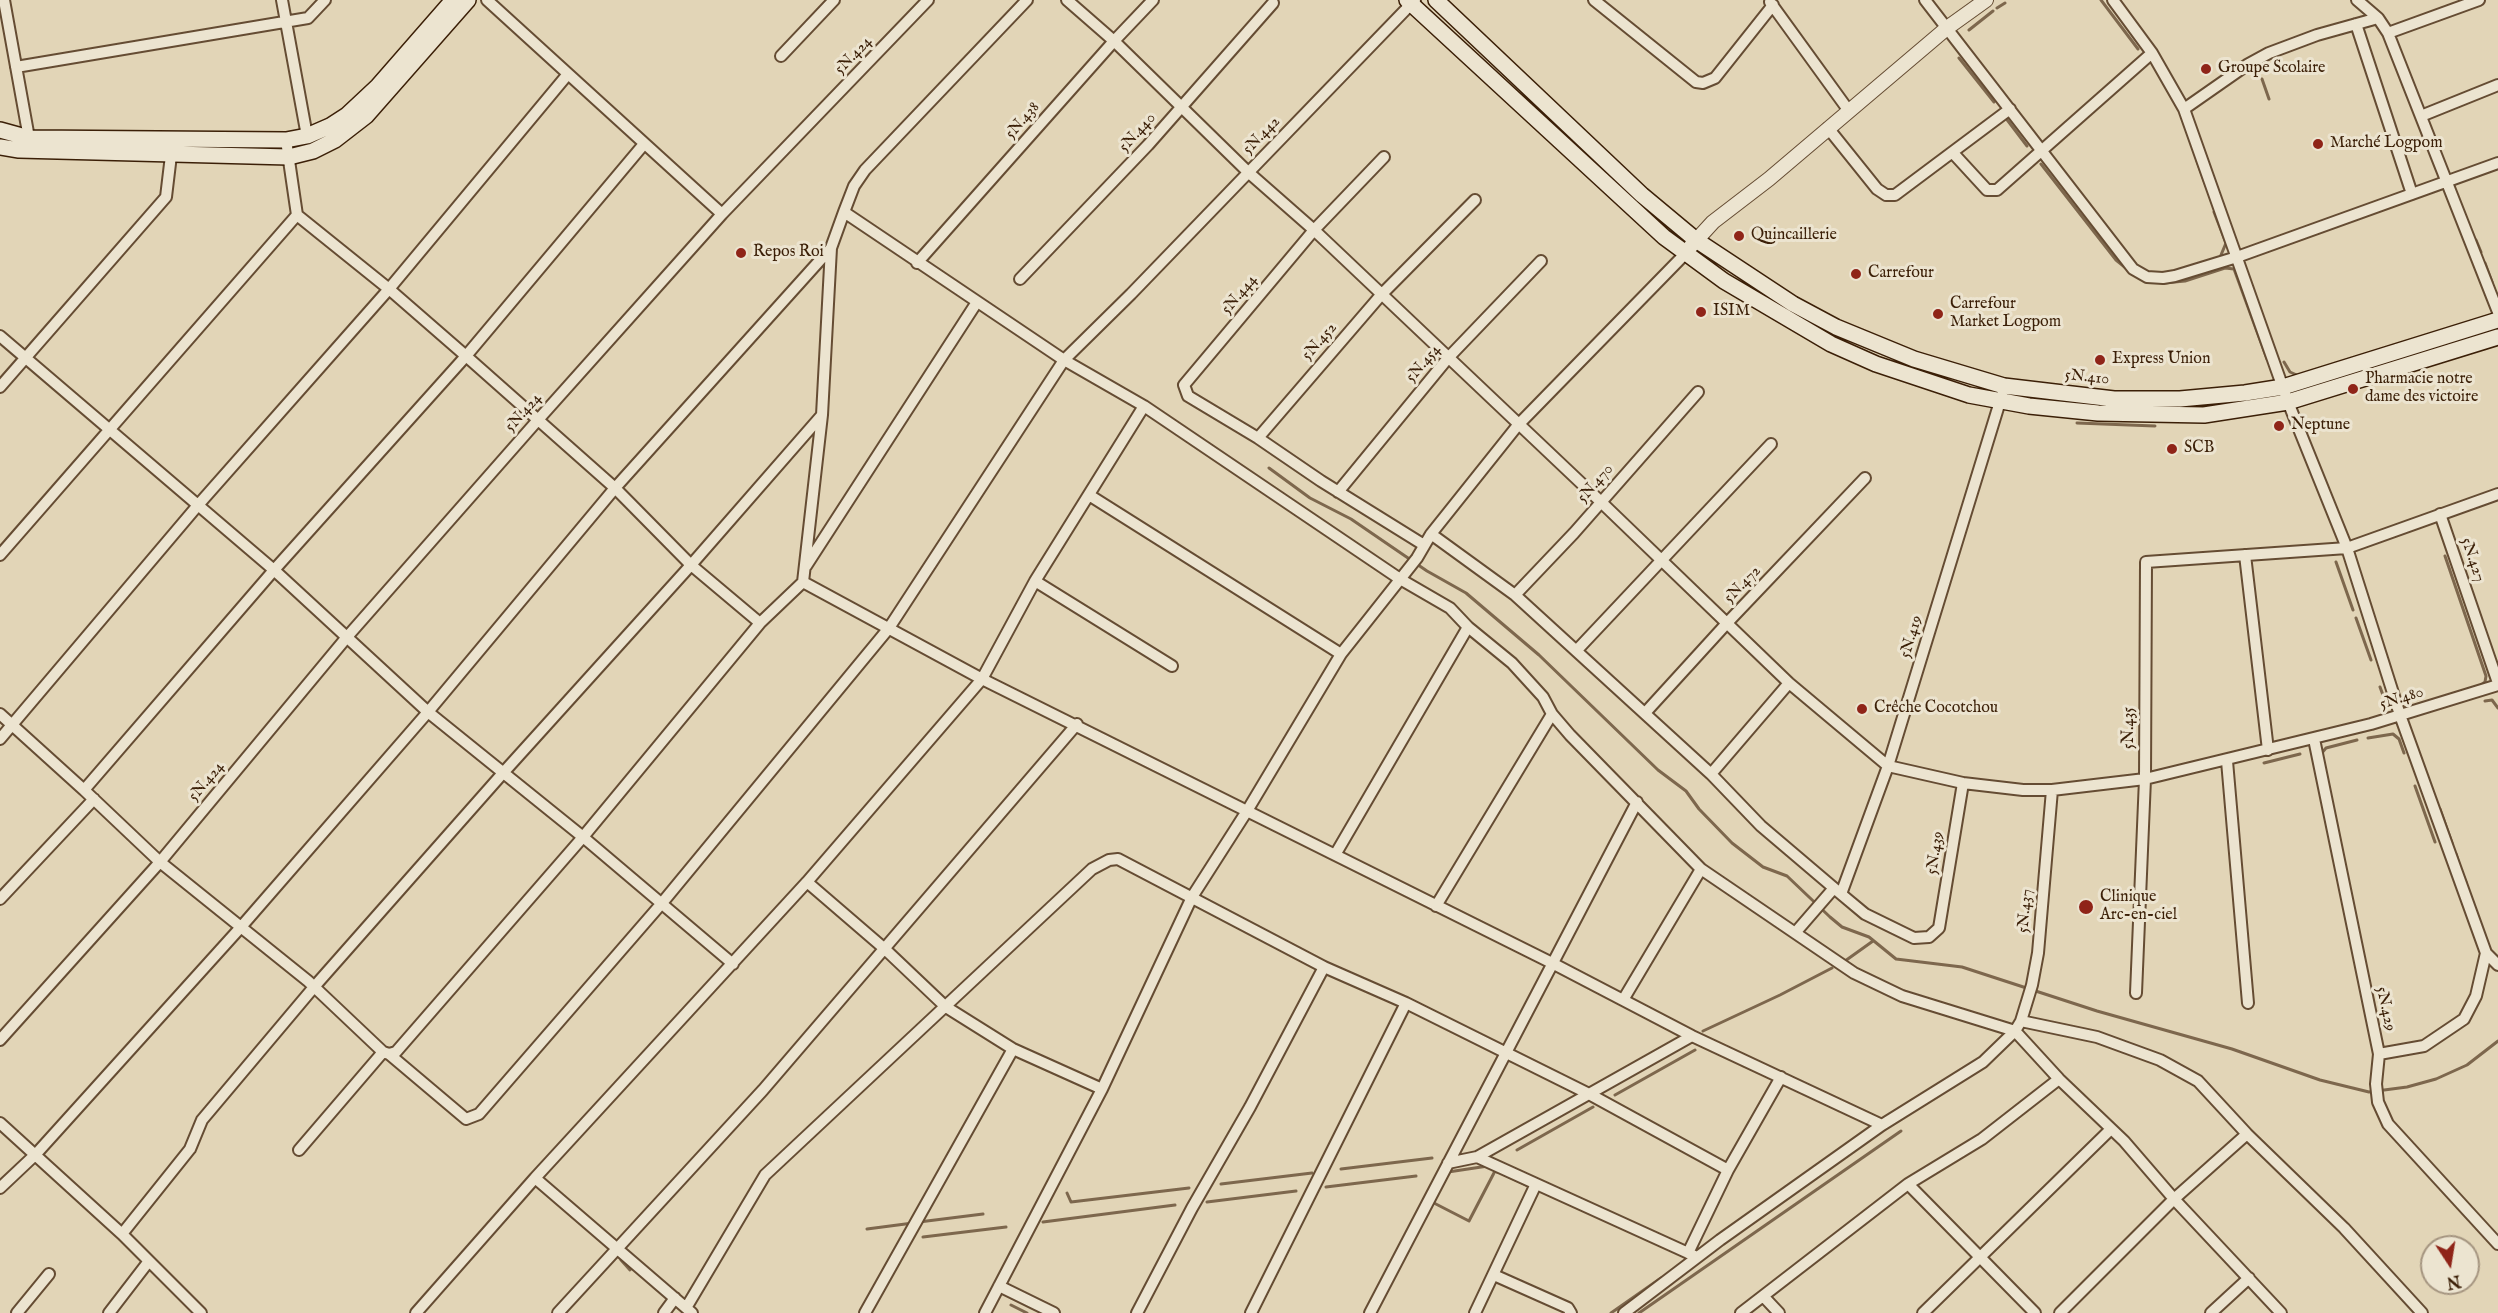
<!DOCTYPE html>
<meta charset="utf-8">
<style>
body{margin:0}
#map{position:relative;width:2498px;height:1313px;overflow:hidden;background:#e2d5b7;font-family:"IM FELL English",serif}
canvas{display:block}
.north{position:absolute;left:2420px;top:1235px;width:60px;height:60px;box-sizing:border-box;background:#ece4d0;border:2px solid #a59580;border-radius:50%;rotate:168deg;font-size:16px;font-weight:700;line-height:24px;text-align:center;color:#3b1f07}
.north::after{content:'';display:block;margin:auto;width:21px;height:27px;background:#8f2418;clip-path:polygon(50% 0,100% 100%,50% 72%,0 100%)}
</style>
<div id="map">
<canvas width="2498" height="1313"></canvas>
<div class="north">N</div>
</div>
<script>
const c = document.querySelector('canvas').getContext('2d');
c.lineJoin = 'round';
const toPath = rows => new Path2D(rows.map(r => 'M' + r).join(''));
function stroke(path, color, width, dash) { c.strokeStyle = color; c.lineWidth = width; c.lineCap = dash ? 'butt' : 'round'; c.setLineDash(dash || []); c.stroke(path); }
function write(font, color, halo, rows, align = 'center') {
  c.font = font + ' "IM FELL English",serif'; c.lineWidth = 6; c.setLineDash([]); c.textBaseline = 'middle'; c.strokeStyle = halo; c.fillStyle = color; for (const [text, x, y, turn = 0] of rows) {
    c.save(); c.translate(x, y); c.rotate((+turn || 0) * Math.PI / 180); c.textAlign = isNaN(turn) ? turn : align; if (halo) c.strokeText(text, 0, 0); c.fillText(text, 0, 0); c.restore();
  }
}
stroke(toPath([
 [2101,0,2138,49],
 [1997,8,2005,3],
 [1969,30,1993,11],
 [1959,58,1994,102],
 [2262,79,2269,99],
 [2005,117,2027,146],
 [2197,161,2206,186],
 [2041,164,2116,260,2132,273],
 [2214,212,2226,243,2221,255],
 [2476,240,2481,252],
 [2485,263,2492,282],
 [2164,283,2185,281,2225,268,2234,269,2267,359],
 [2284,362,2290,372,2299,376],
 [2077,423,2155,426],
 [1269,468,1310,498,1351,519,1427,571,1466,593,1539,655,1658,770,1686,791,1699,809,1732,843,1763,867,1787,876,1830,917,1842,927,1869,937,1896,959,1962,967,2097,1011,2232,1049,2320,1080,2369,1092,2407,1087,2436,1079,2467,1065,2498,1041],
 [2445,556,2486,676,2485,682,2480,686],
 [2336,562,2353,610],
 [2356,618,2371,660],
 [2380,687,2387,706,2384,715],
 [2485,701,2492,700,2498,708],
 [2368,738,2393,734,2399,739,2404,753],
 [2321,754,2326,748,2357,740],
 [2264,763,2300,754],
 [2415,786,2435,842],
 [2440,809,2452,843],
 [2456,854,2459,864],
 [2461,870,2466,882],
 [1845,961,1873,941],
 [1703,1031,1780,995,1832,968],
 [1615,1095,1695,1050],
 [1517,1150,1593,1107],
 [1341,1169,1432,1158],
 [1448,1172,1488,1166],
 [1509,1177,1526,1185],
 [1221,1184,1312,1173],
 [1326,1187,1416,1176],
 [1067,1193,1071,1202,1189,1188],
 [1207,1202,1296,1191],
 [1432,1202,1469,1221,1495,1171,1497,1172],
 [919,1222,983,1214],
 [1043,1222,1175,1205],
 [867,1229,913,1223],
 [923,1237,1006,1227],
 [621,1260,630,1270],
 [1011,1305,1027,1313],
 [1611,1313,1661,1278],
 [1639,1313,1901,1131]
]), '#7d674d', 3);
const minor = toPath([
 [4,0,29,138],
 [282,0,307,136],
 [487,0,722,214],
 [1067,0,1114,41,1248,172,1314,230,1600,501,1789,683,1888,766,1963,783,2023,790,2052,790,2145,779,2371,724,2498,685],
 [1594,0,1696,82,1703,83,1715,78,1773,5],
 [1925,0,2133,269,2147,277,2163,278,2175,276,2237,257,2498,163],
 [2113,0,2152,53,2184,109,2288,402,2347,548,2400,715,2486,953,2476,996,2464,1019,2424,1046,2379,1054],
 [2357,0,2378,18,2388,33,2498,312],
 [1770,2,1849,111],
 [2356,24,2412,194],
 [2388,33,2479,0],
 [781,56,834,0],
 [16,67,308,18,325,0],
 [2184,109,2247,65,2269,53,2317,35,2378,18],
 [2421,116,2498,85],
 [1828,128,1877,189,1886,195,1895,195,2010,109],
 [286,140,297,215,389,289,466,356,615,488,691,565,760,623],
 [644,144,466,356,274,570,84,790,160,862,308,981,383,1052,389,1054,466,1119,479,1114,662,903,889,628,1064,360,1131,294,1415,0],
 [1953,153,1987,190,1997,190,2152,53],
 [1384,157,1314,230,1184,385,1188,396,1258,438,1321,481,1424,545],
 [844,212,1064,360,1144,406],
 [917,263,1114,41,1153,0],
 [1020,279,1148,145,1273,3],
 [0,336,274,570,428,712,583,837,733,964],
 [0,387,166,197,172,147],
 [1258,438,1381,295,1475,200],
 [1338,492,1448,358,1541,261],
 [1089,495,1341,654],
 [2440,514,2498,683],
 [1431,534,1515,595,1711,774,1761,826,1841,894,1865,914,1914,938,1929,937,1939,928,1963,783],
 [0,555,297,215],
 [2245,555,2268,750],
 [806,566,977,302],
 [1035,581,1172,666],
 [803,582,982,679,1552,963,1692,1036,1882,1125],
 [1515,595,1574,533,1698,392],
 [1468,627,1512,663,1543,697,1552,714,1570,735,1701,869,1854,973,1902,996,2015,1031,2059,1079,2124,1141,2174,1199,2281,1313],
 [1577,650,1771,444],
 [1645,713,1728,622,1865,478],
 [0,714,84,790],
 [0,739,199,504,389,289,568,74],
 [2314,739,2379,1054,2376,1084,2378,1102,2388,1124,2498,1244],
 [2227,761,2248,1003],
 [1711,774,1789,683],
 [807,882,886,950,946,1007,1013,1049,1102,1089],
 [1841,894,1888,766,2002,395],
 [0,899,94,799],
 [1436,906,1552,714],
 [1795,933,1834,888],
 [2486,953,2498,965],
 [2136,993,2145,779,2146,562,2347,548,2498,494],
 [1623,1000,1701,869],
 [2021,1021,2097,1037,2160,1060,2198,1081,2247,1134,2344,1228,2422,1313],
 [0,1040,160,862,347,637,537,421,722,214,928,0],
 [389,1054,396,1052,583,837,760,623,803,582,822,415,831,248,844,212,854,186,865,170,1027,0],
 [0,1123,122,1234,201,1313],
 [299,1150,383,1052],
 [1477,1157,1692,1036],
 [1448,1163,1477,1157,1697,1257],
 [1908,1184,2035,1313],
 [0,1188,36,1154,241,927,428,712,615,488,831,248],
 [122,1234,190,1149,202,1120,314,987,503,773,691,565,822,415],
 [1688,1253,1728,1170],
 [1494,1275,1568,1308,1571,1313],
 [999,1286,1054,1313],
 [1763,1296,1779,1313],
 [686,1308,765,1175,1092,869,1109,860,1118,859,1324,967,1406,1003,1591,1095,1728,1170,1781,1077],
 [17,1313,49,1274],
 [109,1313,149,1261],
 [416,1313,535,1178],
 [558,1313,763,1090,1077,724],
 [664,1313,675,1298],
 [692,1313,535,1178,807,882,982,679,1035,581,1144,406,1400,579,1450,608,1468,627,1335,855],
 [865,1313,1013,1049],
 [985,1313,1102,1089,1192,897,1247,811,1341,654,1417,558,1431,534,1518,425,1685,254],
 [1137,1313,1192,1208,1250,1107,1324,967],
 [1251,1313,1406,1003],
 [1370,1313,1637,802],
 [1475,1313,1536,1184],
 [1624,1313,1720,1240,1882,1125,1983,1062,2015,1031,2021,1021,2032,985,2038,953,2052,790],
 [1741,1313,1908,1184,1982,1139,2059,1079],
 [1923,1313,2111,1129],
 [2060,1313,2174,1199,2247,1134],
 [2211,1313,2249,1278]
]);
const tertiary = toPath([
 [1691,246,1713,222,1769,179,1947,28,1986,0]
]);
const secondary = toPath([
 [1407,0,1664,237,1724,281,1831,344,1876,364,1969,395,2029,406,2098,413,2204,415,2288,402,2498,337],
 [1436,0,1642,195,1696,240,1793,304,1836,327,1914,359,2004,386,2114,399,2180,399,2245,393,2283,387,2498,320],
 [0,130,29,138,286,140,307,136,330,126,347,115,378,86,453,0],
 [0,147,19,150,289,157,313,151,335,140,366,116,468,0]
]);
stroke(minor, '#654c33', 14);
stroke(tertiary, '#654c33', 16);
stroke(secondary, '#3b1f07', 18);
stroke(minor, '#ece4d0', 10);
stroke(tertiary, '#ece4d0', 14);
stroke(secondary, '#ece4d0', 15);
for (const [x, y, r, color] of [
 [2206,69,6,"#8f2418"],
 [2318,144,6,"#8f2418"],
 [1739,236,6,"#8f2418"],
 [741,253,6,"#8f2418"],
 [1856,274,6,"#8f2418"],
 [1701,312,6,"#8f2418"],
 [1938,314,6,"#8f2418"],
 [2100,360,6,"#8f2418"],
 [2353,389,6,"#8f2418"],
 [2279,426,6,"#8f2418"],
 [2172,449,6,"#8f2418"],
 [1862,709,6,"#8f2418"],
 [2086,907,8,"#8f2418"]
]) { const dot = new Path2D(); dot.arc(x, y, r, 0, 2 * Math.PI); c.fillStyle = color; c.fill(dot); stroke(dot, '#ece4d0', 2); }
write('16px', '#3b1f07', '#ece4d0', [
 ["5N.424",854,56,-46],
 ["5N.438",1023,121,-49],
 ["5N.440",1138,133,-48],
 ["5N.442",1262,136,-46],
 ["5N.444",1240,295,-50],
 ["5N.452",1320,342,-49],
 ["5N.454",1424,364,-49],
 ["5N.410",2087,378,6],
 ["5N.424",524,413,-48],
 ["5N.470",1596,484,-49],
 ["5N.427",2472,560,71],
 ["5N.472",1743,585,-46],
 ["5N.419",1912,637,-73],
 ["5N.480",2402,699,-17],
 ["5N.435",2130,728,-90],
 ["5N.424",207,782,-50],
 ["5N.439",1936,853,-81],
 ["5N.437",2026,911,-85],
 ["5N.429",2385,1009,78]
]);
write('16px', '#3b1f07', '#ece4d0', [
 ["Groupe Scolaire",2218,69],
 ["Marché Logpom",2330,144],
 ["Quincaillerie",1751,236],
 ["Repos Roi",753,253],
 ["Carrefour",1868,274],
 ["Carrefour",1950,305],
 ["Market Logpom",1950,323],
 ["ISIM",1713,312],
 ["Express Union",2112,360],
 ["Pharmacie notre",2365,380],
 ["dame des victoire",2365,398],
 ["Neptune",2291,426],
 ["SCB",2184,449],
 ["Crêche Cocotchou",1874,709],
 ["Clinique",2100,898],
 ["Arc-en-ciel",2100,916]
], 'left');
</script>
